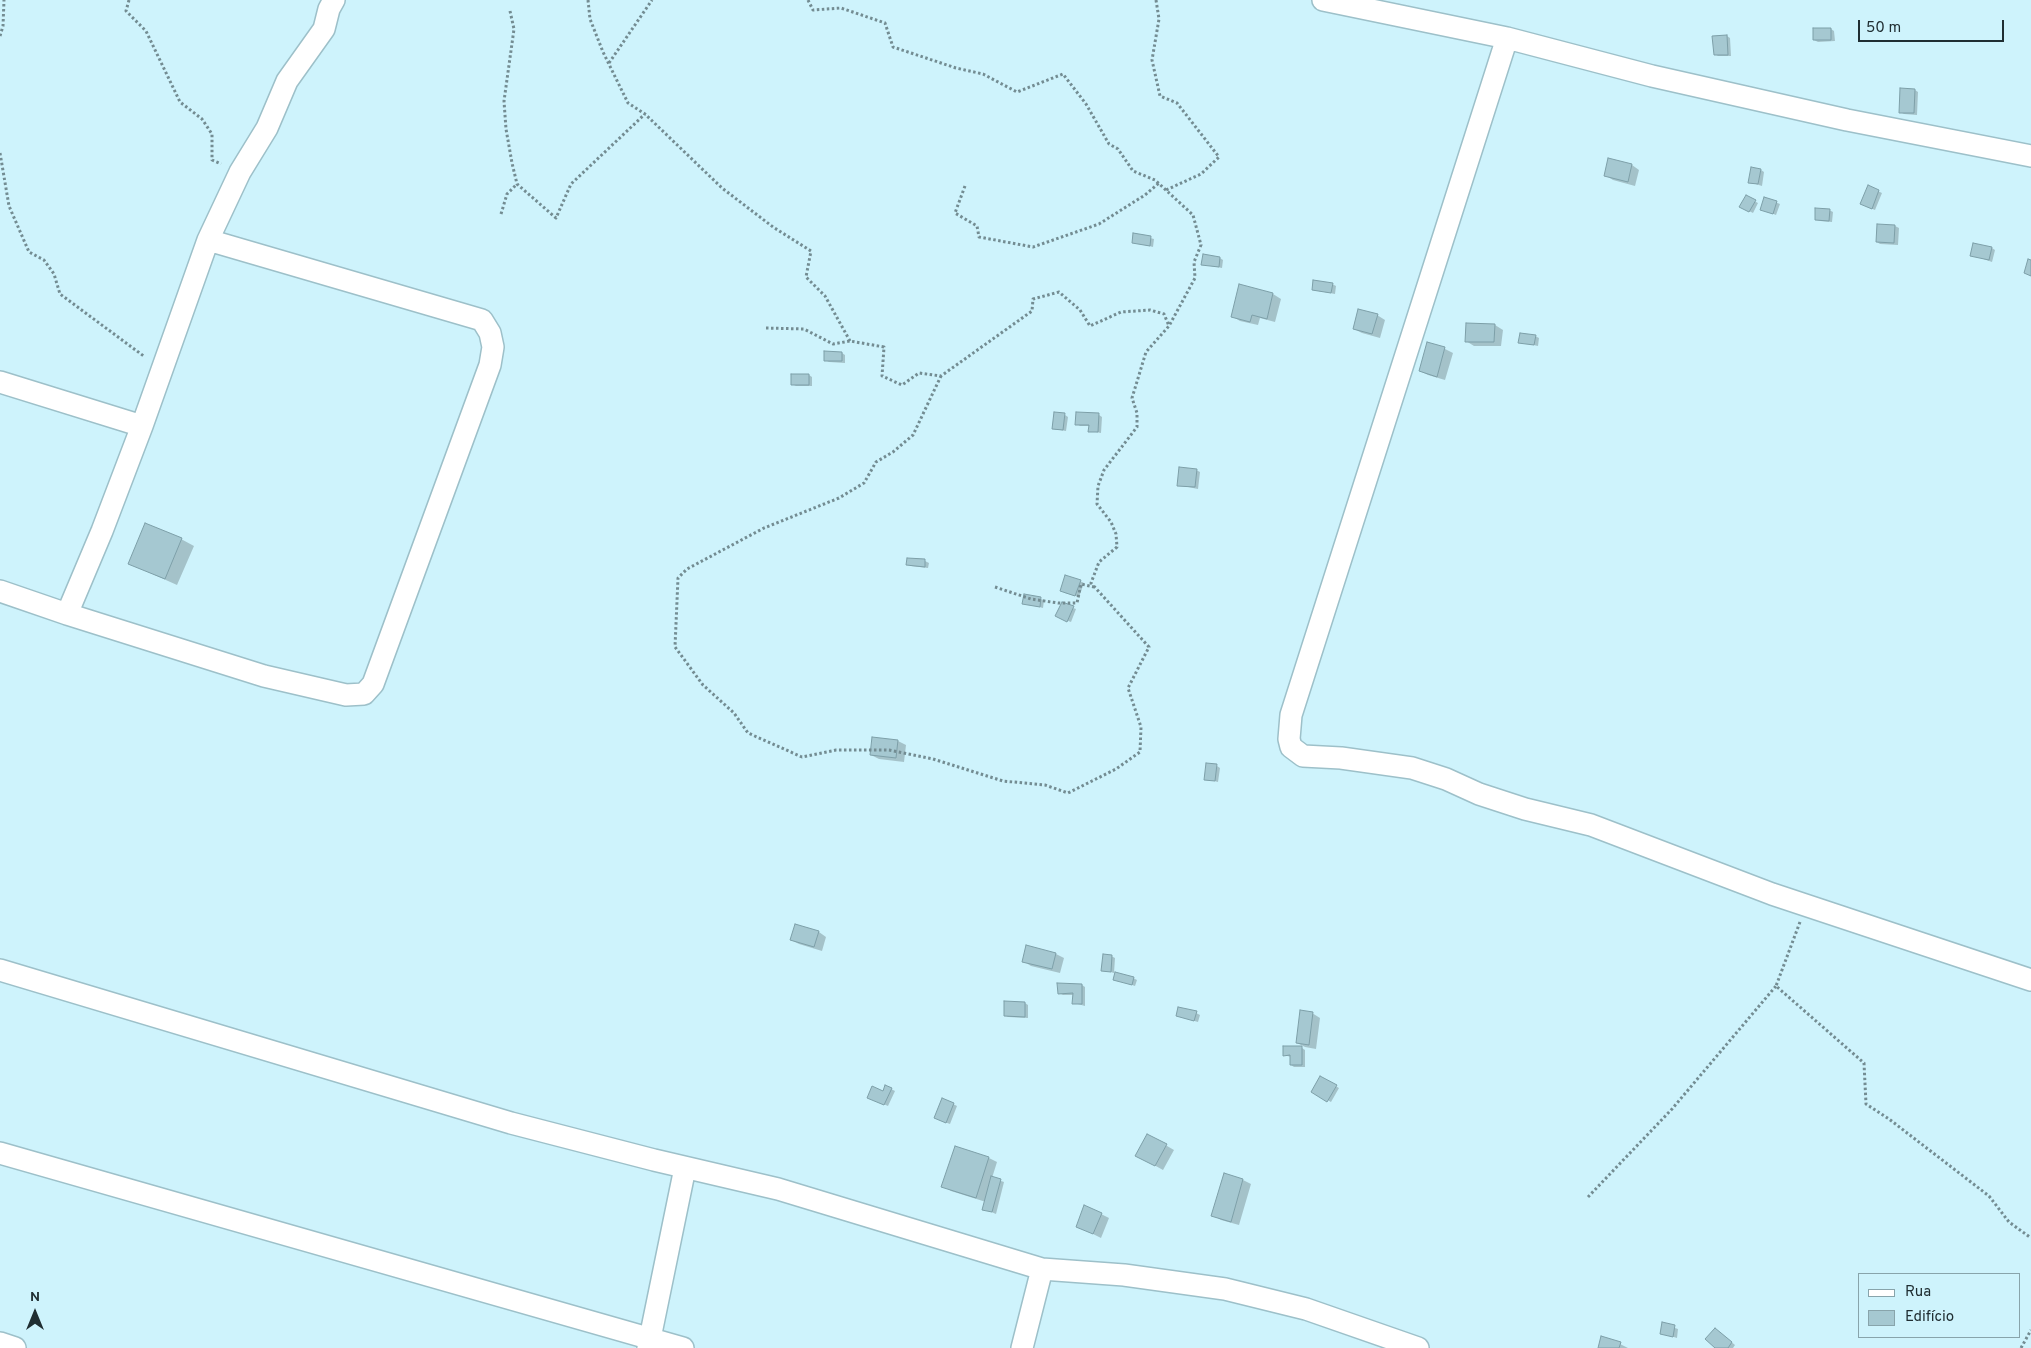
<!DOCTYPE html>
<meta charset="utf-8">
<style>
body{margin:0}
#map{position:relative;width:2031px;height:1348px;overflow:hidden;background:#cef3fc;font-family:Overpass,sans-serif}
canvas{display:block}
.legend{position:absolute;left:1858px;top:1273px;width:162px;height:65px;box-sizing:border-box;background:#cef3fc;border:1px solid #88a4ab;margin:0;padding:6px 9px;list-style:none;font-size:15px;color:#202e32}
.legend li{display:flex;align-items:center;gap:10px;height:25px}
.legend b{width:25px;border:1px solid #88a4ab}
.north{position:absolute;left:10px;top:1288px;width:50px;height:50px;-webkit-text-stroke:4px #cef3fc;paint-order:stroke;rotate:0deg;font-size:14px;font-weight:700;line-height:20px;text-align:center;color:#202e32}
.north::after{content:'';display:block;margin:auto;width:18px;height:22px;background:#202e32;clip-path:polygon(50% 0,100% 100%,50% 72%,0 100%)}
.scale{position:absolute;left:1858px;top:20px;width:146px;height:22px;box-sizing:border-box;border:2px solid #202e32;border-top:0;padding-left:6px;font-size:15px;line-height:18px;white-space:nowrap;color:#202e32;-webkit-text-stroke:4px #cef3fc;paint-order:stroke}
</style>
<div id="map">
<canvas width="2031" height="1348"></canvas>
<ul class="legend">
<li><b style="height:6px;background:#fff"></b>Rua</li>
<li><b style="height:14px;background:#a5c8d1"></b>Edifício</li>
</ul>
<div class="north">N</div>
<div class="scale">50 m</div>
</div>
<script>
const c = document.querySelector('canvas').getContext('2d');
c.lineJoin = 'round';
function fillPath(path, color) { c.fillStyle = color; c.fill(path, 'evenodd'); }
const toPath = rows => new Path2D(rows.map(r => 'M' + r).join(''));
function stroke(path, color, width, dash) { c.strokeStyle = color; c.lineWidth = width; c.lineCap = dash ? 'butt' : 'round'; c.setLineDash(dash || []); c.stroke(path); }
fillPath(toPath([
 [1831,29,1834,31,1835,41,1818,42,1814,40],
 [1727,36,1730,38,1731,56,1718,56,1715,54],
 [1915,90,1918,92,1917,115,1904,114,1900,112],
 [1632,165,1639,170,1635,186,1613,180,1605,175],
 [1761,170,1764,172,1762,186,1749,182],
 [1869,187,1882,193,1875,210,1865,206],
 [1746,197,1758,203,1753,213,1741,207],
 [1765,198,1780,204,1776,215,1761,209],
 [1829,210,1833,212,1832,222,1820,221,1816,219],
 [1878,225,1895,226,1899,228,1898,245,1880,244,1877,242],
 [1134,234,1154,239,1153,247,1133,242],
 [1992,248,1995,250,1992,262,1972,255],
 [1220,258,1223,260,1222,268,1202,264],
 [1332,284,1336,286,1335,294,1313,290],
 [1240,286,1273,294,1281,299,1275,322,1260,318,1258,325,1240,321,1232,316],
 [1377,315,1385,320,1380,338,1362,333,1354,329],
 [1467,324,1495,325,1503,330,1501,346,1474,346,1466,341],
 [1535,336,1539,338,1538,346,1519,342],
 [1428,344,1445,349,1453,353,1445,380,1428,375,1420,371],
 [842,353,845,355,845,363,829,362,825,360],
 [809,375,812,377,812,386,796,386,792,384],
 [1065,415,1068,417,1066,431,1054,429],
 [1099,415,1102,417,1101,433,1090,431,1090,426,1080,426,1077,424],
 [1196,470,1200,472,1198,489,1178,485],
 [181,539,194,546,177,585,130,564],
 [908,559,925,561,929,563,928,568,911,566,908,564],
 [1080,581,1084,583,1079,597,1065,593],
 [1025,595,1044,600,1043,608,1024,603],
 [1073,608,1076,609,1071,622,1060,618],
 [898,741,906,745,904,762,879,759,871,755],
 [1217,766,1220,768,1218,782,1206,779],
 [795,926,819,932,826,937,822,951,799,944,791,940],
 [1027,946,1056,954,1064,958,1060,973,1031,966,1023,961],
 [1111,956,1115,958,1114,973,1103,970],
 [1133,978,1137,980,1135,986,1115,979],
 [1082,985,1085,987,1085,1006,1074,1003,1074,995,1063,995,1059,993],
 [1025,1003,1028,1005,1028,1018,1008,1017,1005,1015],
 [1196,1013,1200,1015,1198,1022,1180,1017],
 [1312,1013,1320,1018,1316,1049,1305,1047,1297,1043],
 [1302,1048,1305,1050,1305,1067,1294,1067,1291,1065,1291,1057,1284,1055],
 [1321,1078,1339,1088,1331,1102,1313,1092],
 [891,1089,895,1091,888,1106,872,1099],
 [953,1104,957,1106,950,1124,939,1120],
 [1148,1135,1174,1150,1163,1170,1145,1160],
 [989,1158,997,1162,992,1178,1004,1182,996,1214,984,1209,986,1202,951,1191,943,1186],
 [1224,1175,1243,1180,1251,1184,1239,1225,1221,1220,1213,1215],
 [1101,1214,1109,1218,1101,1238,1077,1226],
 [1663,1324,1678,1329,1677,1338,1661,1333],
 [1718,1331,1735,1345,1733,1348,1717,1348],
 [1620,1344,1628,1348,1599,1348]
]), '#0003');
const building = toPath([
 [1813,28,1831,28,1831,40,1813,40,1813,28],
 [1727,35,1728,55,1714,55,1712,36,1727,35],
 [1900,88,1915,89,1914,113,1899,113,1900,88],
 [1608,158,1632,164,1628,182,1604,176,1608,158],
 [1751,167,1761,169,1758,184,1748,183,1751,167],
 [1868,185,1879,190,1872,209,1860,204,1868,185],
 [1746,195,1756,200,1749,212,1739,207,1746,195],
 [1764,197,1777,201,1773,214,1760,210,1764,197],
 [1815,208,1830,209,1829,221,1815,220,1815,208],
 [1877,224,1895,225,1894,243,1876,242,1877,224],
 [1133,233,1151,236,1150,246,1132,243,1133,233],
 [1973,243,1992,247,1989,260,1970,256,1973,243],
 [1203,254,1220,257,1219,267,1201,265,1203,254],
 [2028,259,2031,260,2031,276,2024,273,2028,259],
 [1313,280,1333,283,1331,293,1312,290,1313,280],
 [1239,284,1273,293,1267,319,1252,315,1250,322,1231,317,1239,284],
 [1358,309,1378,314,1372,334,1353,329,1358,309],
 [1466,323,1495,324,1494,342,1465,342,1466,323],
 [1520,333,1536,335,1534,345,1518,343,1520,333],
 [1427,342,1445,347,1437,377,1419,371,1427,342],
 [824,351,842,352,842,361,824,361,824,351],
 [791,374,809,374,809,385,791,385,791,374],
 [1054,412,1065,413,1063,430,1052,429,1054,412],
 [1076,412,1099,413,1098,432,1088,432,1089,425,1075,425,1076,412],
 [1179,467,1197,469,1195,487,1177,486,1179,467],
 [145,523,182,538,165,579,128,564,145,523],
 [907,558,925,559,925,567,906,565,907,558],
 [1065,575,1081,580,1075,596,1060,591,1065,575],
 [1024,594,1041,597,1040,607,1022,604,1024,594],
 [1062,602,1074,606,1067,622,1055,616,1062,602],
 [872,737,898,740,896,758,870,755,872,737],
 [1206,763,1217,764,1215,781,1204,780,1206,763],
 [795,924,819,931,814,947,790,940,795,924],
 [1026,945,1056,953,1052,969,1022,962,1026,945],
 [1103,954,1112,955,1111,972,1101,971,1103,954],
 [1115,972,1134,977,1132,985,1113,980,1115,972],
 [1057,983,1082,984,1082,1004,1072,1004,1073,993,1058,994,1057,983],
 [1004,1001,1025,1002,1025,1017,1004,1016,1004,1001],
 [1178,1007,1197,1011,1194,1021,1176,1016,1178,1007],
 [1300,1010,1313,1012,1309,1045,1296,1043,1300,1010],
 [1283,1046,1302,1046,1302,1065,1290,1065,1290,1055,1283,1056,1283,1046],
 [1320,1076,1337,1085,1327,1102,1311,1092,1320,1076],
 [885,1085,892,1088,884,1105,867,1098,872,1086,883,1091,885,1085],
 [942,1098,954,1103,946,1123,934,1118,942,1098],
 [1147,1134,1167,1144,1155,1166,1135,1156,1147,1134],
 [955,1146,989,1157,976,1198,941,1187,955,1146],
 [1224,1173,1243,1179,1231,1222,1211,1216,1224,1173],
 [991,1176,1001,1179,992,1212,982,1210,991,1176],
 [1084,1205,1102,1213,1093,1234,1076,1227,1084,1205],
 [1662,1322,1675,1325,1673,1337,1660,1334,1662,1322],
 [1715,1328,1732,1342,1728,1348,1715,1348,1705,1339,1715,1328],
 [1601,1336,1621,1342,1619,1348,1598,1348,1601,1336]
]);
fillPath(building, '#a5c8d1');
stroke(building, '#7d9fa8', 1);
const minor = toPath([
 [1323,0,1507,38,1652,76,1847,120,2031,156],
 [1507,38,1291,715,1289,739,1291,747,1303,756,1341,758,1412,768,1446,779,1479,794,1525,809,1591,825,1772,894,2031,980],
 [0,382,142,426],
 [0,591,67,614,102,531,142,426,208,240,240,172,267,128,287,81,324,29,329,9,334,0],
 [67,614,264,676,346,695,364,694,373,684,490,365,493,347,490,333,482,320,208,240],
 [0,970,511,1123,654,1160,778,1189,1042,1269,1022,1348],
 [0,1153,683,1348],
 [1042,1269,1124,1275,1225,1289,1306,1309,1418,1348],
 [0,1343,15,1348],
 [648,1348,685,1168]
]);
stroke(minor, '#9dc0c9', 24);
stroke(toPath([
 [129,0,126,11,146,31,180,102,202,119,212,134,212,160,221,164],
 [588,0,590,19,603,52,628,103,645,114,722,188,773,227,811,251,806,277,825,296,850,341],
 [808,0,813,10,841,8,885,23,893,47,956,68,983,74,1017,92,1063,74,1086,104,1109,144,1118,149,1133,171,1155,180,1193,215,1201,245,1194,262,1195,278,1169,326,1146,352,1132,398,1137,413,1137,427,1104,470,1098,486,1097,504,1111,522,1116,534,1117,547,1099,562,1091,583,1149,647,1128,688,1141,727,1140,752,1116,769,1068,793,1045,785,1003,781,933,759,889,750,836,750,802,757,748,733,734,713,703,685,675,647,678,578,687,569,764,528,839,498,864,483,876,462,893,452,913,435,941,376],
 [1156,0,1159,19,1152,60,1160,96,1177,103,1219,157,1201,174,1166,190],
 [510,11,514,29,504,101,506,129,512,163,517,184,556,218,571,184,645,114],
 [0,36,3,26,4,0],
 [609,63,652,0],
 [0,153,9,206,29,252,44,260,54,274,60,294,145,357],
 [965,186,955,213,977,226,979,237,1033,247,1099,224,1145,195,1159,183],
 [501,214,507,194,517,184],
 [766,328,804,329,833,344,850,341,884,347,882,376,902,385,919,373,941,376,1032,311,1033,299,1059,292,1080,310,1090,326,1121,312,1150,310,1164,314,1169,326],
 [995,587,1031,599,1058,603,1077,603,1081,584,1094,587],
 [1800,922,1776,986,1864,1063,1866,1104,1889,1119,1989,1196,2009,1222,2031,1238],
 [1588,1197,1672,1109,1776,986],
 [2021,1348,2031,1330]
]), '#738c92', 3, [2.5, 2.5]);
stroke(minor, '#fff', 21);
</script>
